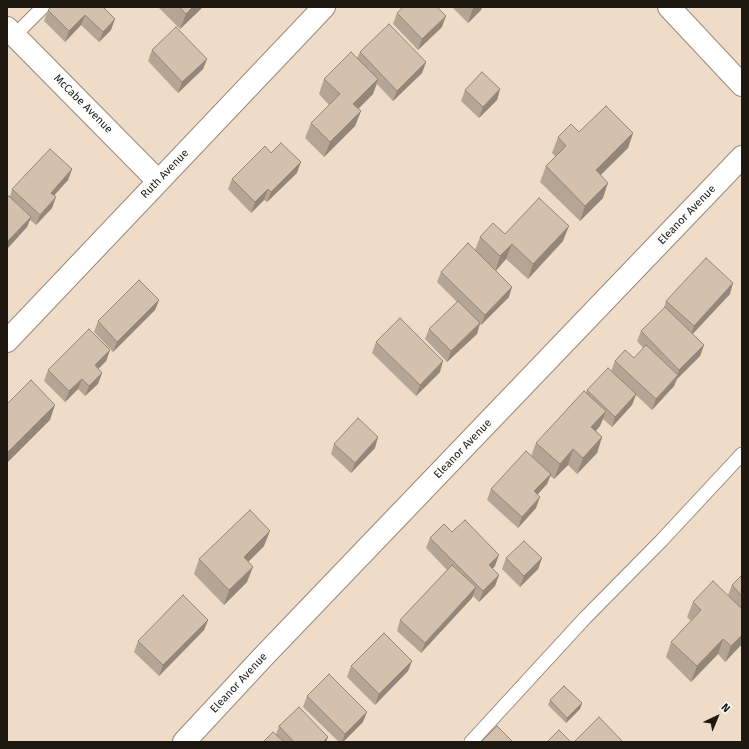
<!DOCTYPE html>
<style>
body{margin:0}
#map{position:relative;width:749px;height:749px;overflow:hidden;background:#eedbc8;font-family:"Fira Sans",sans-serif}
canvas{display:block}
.frame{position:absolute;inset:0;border:8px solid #1f1811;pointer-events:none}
.north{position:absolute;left:697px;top:697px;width:40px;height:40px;-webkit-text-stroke:3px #fff;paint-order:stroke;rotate:44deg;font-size:11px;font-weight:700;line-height:16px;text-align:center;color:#1f1811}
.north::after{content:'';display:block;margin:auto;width:14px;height:18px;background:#1f1811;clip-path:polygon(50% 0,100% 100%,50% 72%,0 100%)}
</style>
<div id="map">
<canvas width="749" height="749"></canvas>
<div class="frame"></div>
<div class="north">N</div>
</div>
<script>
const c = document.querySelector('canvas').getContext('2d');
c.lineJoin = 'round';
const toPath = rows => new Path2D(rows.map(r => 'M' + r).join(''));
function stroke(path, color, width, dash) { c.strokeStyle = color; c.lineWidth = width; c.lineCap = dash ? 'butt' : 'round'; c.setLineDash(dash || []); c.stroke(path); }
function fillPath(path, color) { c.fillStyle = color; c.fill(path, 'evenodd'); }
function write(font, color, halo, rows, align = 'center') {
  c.font = font + ' "Fira Sans",sans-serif'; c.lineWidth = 3; c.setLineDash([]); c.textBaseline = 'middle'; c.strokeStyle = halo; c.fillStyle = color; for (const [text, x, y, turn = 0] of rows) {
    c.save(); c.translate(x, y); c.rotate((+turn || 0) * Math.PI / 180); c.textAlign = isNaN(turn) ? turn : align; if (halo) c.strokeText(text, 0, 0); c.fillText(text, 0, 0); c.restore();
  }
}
const lane = toPath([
 [14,36,43,7],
 [471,742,585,618,661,541,742,454]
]);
const street = toPath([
 [669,7,742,85],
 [7,28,158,181],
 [7,341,324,7],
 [184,742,262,658,742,157]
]);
stroke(lane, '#9b8978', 15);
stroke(street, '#9b8978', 24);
stroke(lane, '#fff', 13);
stroke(street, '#fff', 22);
fillPath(toPath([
 [103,7,111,30,99,42,81,25,65,42,44,21,48,10],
 [158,7,203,7,180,29],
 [452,7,482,7,481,10,468,23],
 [397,13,442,27,418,50,393,24],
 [152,50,207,59,203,69,178,93,148,61],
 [360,52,426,62,422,73,393,101,377,84,373,94,358,109,361,111,355,126,324,157,305,138,311,123,329,105,319,94,324,79,357,58],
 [500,89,497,100,479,118,461,101,465,90],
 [579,132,633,133,628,148,601,175,603,198,580,221,540,182,546,166,556,157,552,153,558,137],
 [271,153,297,173,267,202,264,200,251,213,228,189,232,179],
 [72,169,68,180,54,196,52,208,36,225,30,220,27,227,7,249,7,198,10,197,12,189],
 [505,234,563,241,528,279,506,259,496,270,509,297,481,325,480,324,477,334,447,362,425,339,429,329,457,302,437,282,441,272,475,250,480,237],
 [730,294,692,334,704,345,700,356,677,379,674,386,652,410,636,395,632,405,612,427,603,419,600,426,596,431,602,437,597,453,577,474,568,465,554,479,550,476,547,484,537,494,536,508,518,528,487,500,491,489,531,456,536,443,586,393,587,390,611,371,615,361,634,358,643,348,637,341,641,331,664,308,666,301],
 [159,300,155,310,113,352,94,332,98,321],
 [376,342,440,372,416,396,372,353],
 [110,350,106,361,98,369,102,373,98,384,85,396,78,389,65,402,44,381,48,370],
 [334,444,375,448,351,473,331,454],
 [452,532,495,566,492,569,499,575,495,586,479,602,473,596,472,598,421,653,397,631,400,620,447,570,426,548,430,538],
 [264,546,248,562,247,582,224,605,194,574,199,559],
 [506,558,542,558,538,569,520,587,502,569],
 [742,575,742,644,725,662,718,654,691,682,666,657,671,642,691,621,687,617,693,602,728,595,732,585],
 [208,620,204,630,159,676,134,652,138,641],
 [412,661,408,671,375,705,347,677,351,666],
 [307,696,363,722,343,742,339,742,303,707],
 [550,700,582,703,580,709,566,723,548,705],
 [279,726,326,742,263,742,276,734]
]), '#b5a595');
fillPath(toPath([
 [193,7,203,7,180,29,186,14],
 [475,7,482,7,481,10,468,23,473,8],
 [85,15,81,25,65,42,69,31],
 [446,16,442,27,418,50,422,39],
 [115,19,111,30,99,42,103,32],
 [207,59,203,69,178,93,182,82],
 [426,62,422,73,393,101,397,91],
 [378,79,373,94,348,119,353,104],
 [500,89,497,100,479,118,483,107],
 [361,111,355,126,324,157,330,142],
 [633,133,628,148,590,185,596,170],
 [301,162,297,173,267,202,271,192],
 [72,169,68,180,47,203,51,193],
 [608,183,603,198,580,221,585,206],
 [268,189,264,200,251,213,255,202],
 [56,197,52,208,36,225,40,215],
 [31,217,27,227,7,249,7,242],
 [569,226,563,241,528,279,533,264],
 [512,244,506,259,495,272,500,256],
 [733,283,730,294,690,337,694,326],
 [512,287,509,297,481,325,485,315],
 [159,300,155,310,113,352,117,342],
 [480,323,477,334,447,362,451,351],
 [704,345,700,356,677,379,674,386,652,410,656,399,677,377,679,370],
 [110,350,106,361,91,376,95,365],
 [443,361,440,372,416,396,420,385],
 [102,373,98,384,85,396,89,386],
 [82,379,78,389,65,402,69,391],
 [636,394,632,405,612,427,615,417],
 [55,405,50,420,7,463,7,453],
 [606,411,600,426,585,442,591,427],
 [378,437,375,448,351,473,355,463],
 [602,437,597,453,577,474,583,458],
 [573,449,568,465,554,479,560,464],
 [551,474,547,484,531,502,534,491],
 [540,497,536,508,518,528,522,517],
 [270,531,264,546,238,572,244,557],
 [499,555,495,566,485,576,489,565],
 [542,558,538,569,520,587,524,576],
 [253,567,247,582,224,605,229,590],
 [499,575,495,586,479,602,483,591],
 [476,587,472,598,421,653,425,643],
 [208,620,204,630,159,676,163,665],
 [742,635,742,644,725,662,731,646],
 [723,639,718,654,691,682,697,666],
 [412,661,408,671,375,705,379,694],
 [582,703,580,709,566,723,567,718],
 [367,712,363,722,343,742,342,742,345,734],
 [328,737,326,742,323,742]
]), '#948679');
const building = toPath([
 [51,7,103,7,115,19,103,32,85,15,69,31,48,10,51,7],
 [179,7,193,7,186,14,179,7],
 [403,7,437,7,446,16,422,39,397,13,403,7],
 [389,24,426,62,397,91,360,52,389,24],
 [176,27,207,59,182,82,152,50,176,27],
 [351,52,378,79,353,104,361,111,330,142,311,123,340,94,324,79,351,52],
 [482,72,500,89,483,107,465,90,482,72],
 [606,106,633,133,596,170,608,183,585,206,546,166,566,146,558,137,571,124,579,132,606,106],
 [281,143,301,162,271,192,268,189,255,202,232,179,265,146,271,153,281,143],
 [50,149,72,169,51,193,56,197,40,215,12,189,50,149],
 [9,196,31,217,7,242,7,198,9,196],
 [539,198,569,226,533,264,512,244,500,256,480,237,493,223,505,234,539,198],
 [468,243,512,287,485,315,441,272,468,243],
 [706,258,733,283,694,326,666,301,706,258],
 [139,280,159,300,117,342,98,321,139,280],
 [458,301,480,323,451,351,429,329,458,301],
 [665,307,704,345,679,370,641,331,665,307],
 [400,318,443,361,420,385,376,342,400,318],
 [89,329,110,350,95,365,102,373,89,386,82,379,69,391,48,370,89,329],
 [646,345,678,375,656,399,615,361,625,350,634,358,646,345],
 [608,368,636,394,615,417,587,390,608,368],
 [31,380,55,405,7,453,7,404,31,380],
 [584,391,606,411,591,427,602,437,583,458,573,449,560,464,536,443,584,391],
 [358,418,378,437,355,463,334,444,358,418],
 [526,451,551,474,534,491,540,497,522,517,491,489,526,451],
 [250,510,270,531,244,557,253,567,229,590,199,559,250,510],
 [465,520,499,555,489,565,499,575,483,591,430,538,444,524,452,532,465,520],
 [524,541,542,558,524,576,506,558,524,541],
 [452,565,476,587,425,643,400,620,452,565],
 [742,575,742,596,732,585,742,575],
 [713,581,742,609,742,635,731,646,723,639,697,666,671,642,701,610,693,602,713,581],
 [183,595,208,620,163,665,138,641,183,595],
 [384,633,412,661,379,694,351,666,384,633],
 [329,674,367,712,345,734,307,696,329,674],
 [564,686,582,703,567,718,550,700,564,686],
 [299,707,328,737,323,742,294,742,279,726,299,707],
 [599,717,623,742,576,742,575,741,599,717],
 [497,726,513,742,481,742,497,726],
 [559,730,571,742,547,742,559,730],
 [273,732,284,742,263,742,273,732]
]);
fillPath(building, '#d3c0ad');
stroke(building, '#948679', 1);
write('11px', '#1f1811', '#fff', [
 ["McCabe Avenue",83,104,45],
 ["Ruth Avenue",165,174,-46],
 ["Eleanor Avenue",687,215,-46],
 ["Eleanor Avenue",463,449,-46],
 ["Eleanor Avenue",239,683,-47]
]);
</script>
